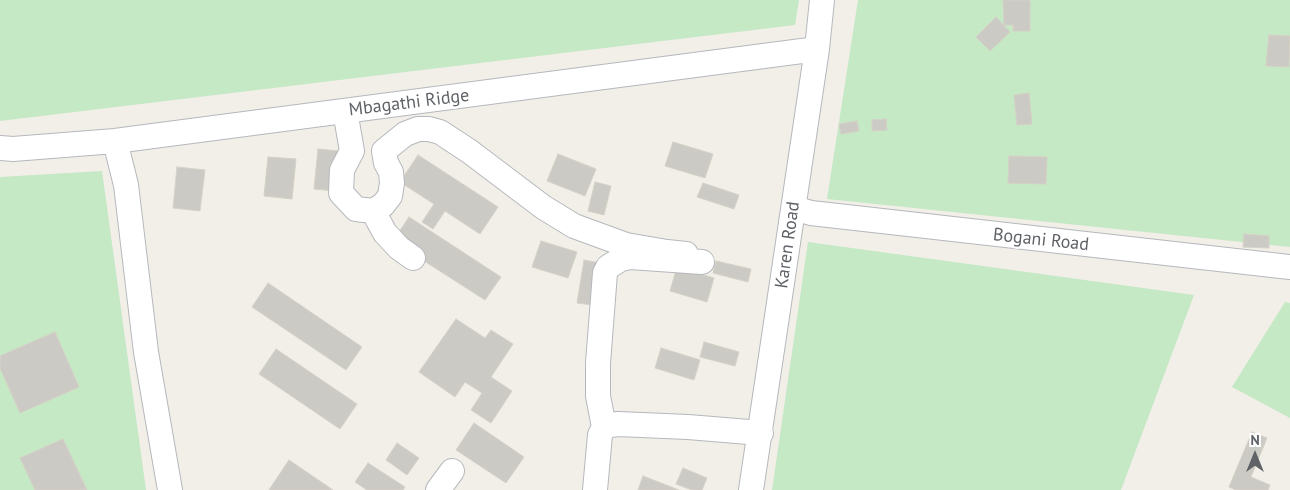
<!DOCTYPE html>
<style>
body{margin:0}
#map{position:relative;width:1290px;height:490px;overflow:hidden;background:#f1efe8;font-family:"PT Sans",sans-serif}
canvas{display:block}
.north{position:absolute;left:1230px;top:430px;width:50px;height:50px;-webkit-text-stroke:4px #fff;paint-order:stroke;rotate:0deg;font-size:14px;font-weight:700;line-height:20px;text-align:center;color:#5f6368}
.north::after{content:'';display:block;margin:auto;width:18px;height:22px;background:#5f6368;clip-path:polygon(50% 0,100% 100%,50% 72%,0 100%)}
</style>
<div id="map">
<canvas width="1290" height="490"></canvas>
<div class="north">N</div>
</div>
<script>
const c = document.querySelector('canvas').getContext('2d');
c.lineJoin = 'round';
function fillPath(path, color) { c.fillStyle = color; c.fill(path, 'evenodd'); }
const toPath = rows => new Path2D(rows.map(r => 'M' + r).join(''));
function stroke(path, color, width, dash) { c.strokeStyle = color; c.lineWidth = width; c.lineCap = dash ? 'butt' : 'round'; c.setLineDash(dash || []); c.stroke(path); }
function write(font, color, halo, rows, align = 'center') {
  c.font = font + ' "PT Sans",sans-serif'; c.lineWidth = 4.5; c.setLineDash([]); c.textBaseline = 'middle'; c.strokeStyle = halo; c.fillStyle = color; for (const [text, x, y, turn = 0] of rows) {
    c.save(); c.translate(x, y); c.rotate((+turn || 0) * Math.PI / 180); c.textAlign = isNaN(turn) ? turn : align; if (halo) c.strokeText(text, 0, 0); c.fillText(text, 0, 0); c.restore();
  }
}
fillPath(toPath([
 [0,0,799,0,795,25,0,121],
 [858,0,1290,0,1290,247,827,199],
 [102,171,146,490,0,490,0,177],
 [808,242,1194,295,1121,490,772,490],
 [1285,302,1290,303,1290,418,1232,387]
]), '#c5e8c5');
const building = toPath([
 [1003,0,1030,0,1030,31,1013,31,1013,25,1004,25,1003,0],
 [996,17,1010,32,990,51,976,37,996,17],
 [1269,35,1290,36,1289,67,1266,66,1269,35],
 [1029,93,1032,124,1017,125,1014,95,1029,93],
 [886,119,887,130,872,131,872,120,886,119],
 [857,121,859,131,841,134,839,124,857,121],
 [673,142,713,154,705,178,665,166,673,142],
 [318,149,340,151,336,191,314,189,318,149],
 [558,154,596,169,585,196,547,181,558,154],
 [418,155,498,207,480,234,445,211,433,229,422,222,434,204,400,182,418,155],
 [1009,156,1047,157,1046,184,1008,183,1009,156],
 [268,157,296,159,292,199,264,196,268,157],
 [177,167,205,170,200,211,173,208,177,167],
 [595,182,611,186,604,215,588,211,595,182],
 [703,183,739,195,734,209,697,197,703,183],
 [409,217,501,277,485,300,393,241,409,217],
 [1244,234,1269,236,1269,248,1243,247,1244,234],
 [541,241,577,252,568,278,532,267,541,241],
 [584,260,600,263,592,305,577,303,584,260],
 [716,261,751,269,748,282,713,273,716,261],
 [677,267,714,278,707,302,670,291,677,267],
 [268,283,362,347,346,370,252,307,268,283],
 [456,319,485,338,491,330,513,344,491,377,512,391,491,423,471,410,482,393,465,382,455,397,419,372,456,319],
 [55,332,79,387,20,413,0,368,0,356,55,332],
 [704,342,739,352,735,366,700,357,704,342],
 [661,348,700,360,694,380,655,368,661,348],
 [276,349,357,404,340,429,259,374,276,349],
 [474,423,524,457,506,483,456,450,474,423],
 [1252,432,1267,438,1251,477,1270,485,1268,490,1236,490,1229,487,1252,432],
 [63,439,87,490,35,490,20,458,63,439],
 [397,443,419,458,407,475,386,460,397,443],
 [289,460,333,490,269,490,289,460],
 [368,463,405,487,403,490,367,490,355,482,368,463],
 [683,468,707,478,702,490,692,490,676,484,683,468],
 [643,476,679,490,638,490,643,476]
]);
fillPath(building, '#cccac5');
stroke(building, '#d6d1c6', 1);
const minor = toPath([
 [345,111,352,151,342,170,341,193,356,209,373,211,383,205,390,196,392,183,391,172,386,163,384,151,405,134,418,129,429,129,440,132,469,151,543,207,574,226,626,245,667,252,686,254],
 [115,141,126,185,146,352,170,490],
 [0,148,13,149,115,141,817,49],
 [794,208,811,213,1290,267],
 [373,211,385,233,399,248,413,258],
 [604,427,598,396,598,363,605,273,608,267,621,259,630,257,702,262],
 [438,490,452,471],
 [595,490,600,435,604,427,610,425,618,424,688,427,761,433],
 [751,490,817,49,822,0]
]);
stroke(minor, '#b5b8bc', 26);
stroke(minor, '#fff', 24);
write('18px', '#5f6368', '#fff', [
 ["Mbagathi Ridge",409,103,-7],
 ["Bogani Road",1041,240,6],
 ["Karen Road",788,245,-82]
]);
</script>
